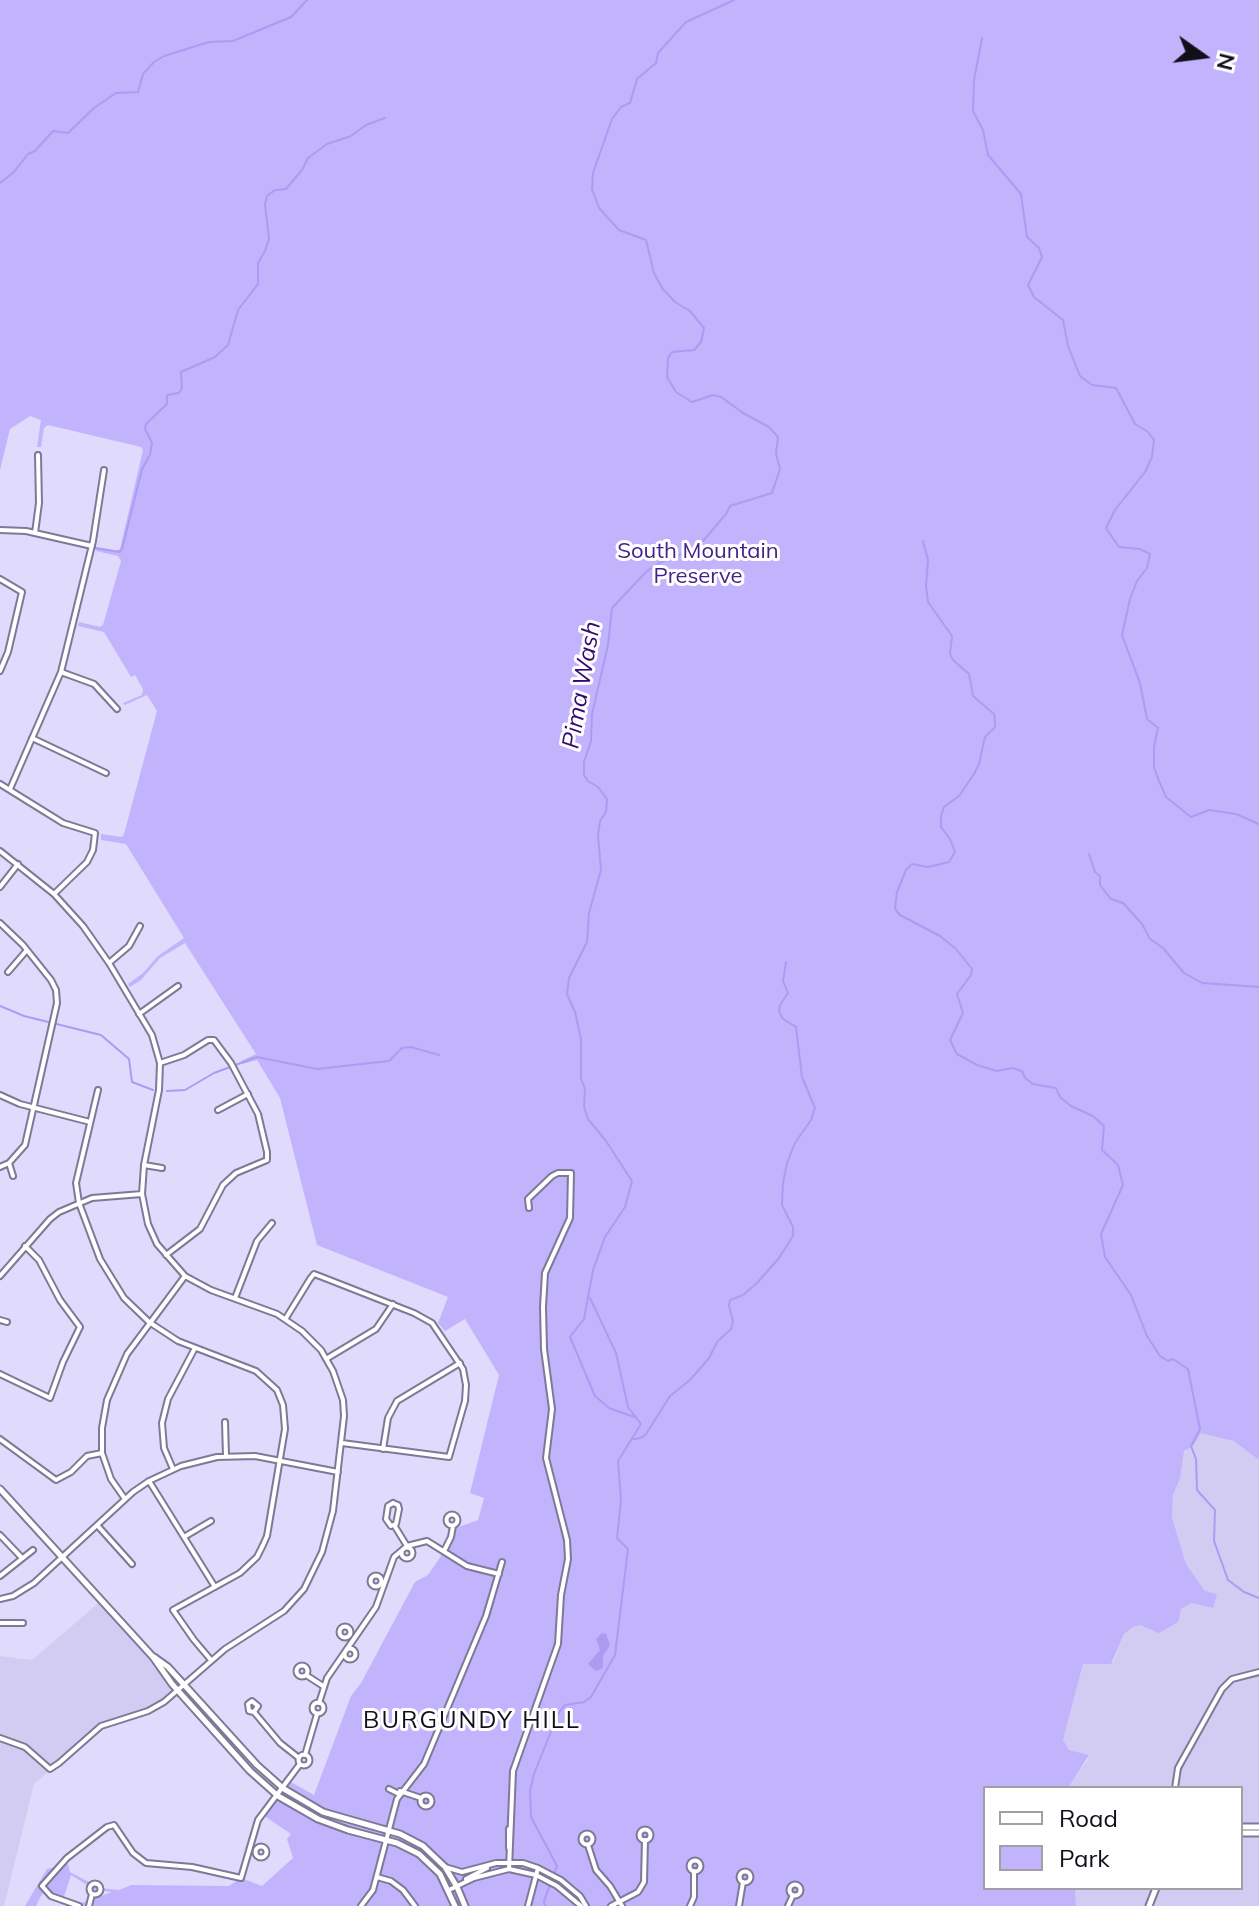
<!DOCTYPE html>
<style>
body{margin:0}
#map{position:relative;width:1259px;height:1906px;overflow:hidden;background:#e0dbfc;font-family:Mulish,sans-serif}
canvas{display:block}
.legend{position:absolute;left:983px;top:1786px;width:260px;height:104px;box-sizing:border-box;background:#fff;border:2px solid #a09fa3;margin:0;padding:10px 14px;list-style:none;font-size:24px;color:#110f1a}
.legend li{display:flex;align-items:center;gap:16px;height:40px}
.legend b{width:40px;border:2px solid #a09fa3}
.north{position:absolute;left:1163px;top:16px;width:80px;height:80px;-webkit-text-stroke:6px #fff;paint-order:stroke;rotate:104deg;font-size:22px;font-weight:700;line-height:32px;text-align:center;color:#110f1a}
.north::after{content:'';display:block;margin:auto;width:28px;height:36px;background:#110f1a;clip-path:polygon(50% 0,100% 100%,50% 72%,0 100%)}
</style>
<div id="map">
<canvas width="1259" height="1906"></canvas>
<ul class="legend">
<li><b style="height:10px;background:#fff"></b>Road</li>
<li><b style="height:22px;background:#c1b3fc"></b>Park</li>
</ul>
<div class="north">N</div>
</div>
<script>
const c = document.querySelector('canvas').getContext('2d');
c.lineJoin = 'round';
function fillPath(path, color) { c.fillStyle = color; c.fill(path, 'evenodd'); }
const toPath = rows => new Path2D(rows.map(r => 'M' + r).join(''));
function stroke(path, color, width, dash) { c.strokeStyle = color; c.lineWidth = width; c.lineCap = dash ? 'butt' : 'round'; c.setLineDash(dash || []); c.stroke(path); }
function write(font, color, halo, rows, align = 'center') {
  c.font = font + ' Mulish,sans-serif'; c.lineWidth = 6; c.setLineDash([]); c.textBaseline = 'middle'; c.strokeStyle = halo; c.fillStyle = color; for (const [text, x, y, turn = 0] of rows) {
    c.save(); c.translate(x, y); c.rotate((+turn || 0) * Math.PI / 180); c.textAlign = isNaN(turn) ? turn : align; if (halo) c.strokeText(text, 0, 0); c.fillText(text, 0, 0); c.restore();
  }
}
fillPath(toPath([
 [1201,1432,1236,1441,1259,1460,1259,1906,1076,1906,1075,1888,1241,1888,1241,1788,1067,1786,1087,1761,1089,1756,1069,1750,1063,1740,1083,1664,1113,1662,1124,1634,1133,1627,1191,1603,1213,1608,1205,1591,1186,1564,1172,1517,1173,1495,1180,1479,1182,1455],
 [102,1600,181,1687,156,1707,106,1724,34,1784,4,1906,0,1906,0,1656,32,1660]
]), '#d2ccf3');
fillPath(toPath([
 [0,0,1259,0,1259,1460,1234,1441,1201,1433,1193,1446,1184,1451,1180,1479,1173,1495,1172,1517,1186,1564,1205,1591,1217,1594,1213,1608,1191,1603,1181,1609,1178,1622,1159,1633,1140,1625,1133,1627,1124,1634,1111,1664,1083,1664,1063,1740,1069,1750,1089,1755,1068,1788,985,1788,985,1888,1075,1888,1076,1906,74,1906,112,1892,95,1890,71,1875,63,1900,44,1890,36,1906,25,1906,47,1869,68,1864,70,1872,100,1888,119,1890,131,1885,229,1886,241,1878,262,1886,293,1858,287,1839,291,1834,263,1815,289,1781,314,1795,351,1696,361,1683,415,1582,428,1575,447,1547,453,1529,478,1520,484,1498,470,1493,499,1375,465,1319,445,1331,438,1323,448,1297,317,1245,280,1098,257,1060,242,1064,241,1061,256,1054,185,943,160,958,141,980,130,987,128,984,143,973,158,956,184,938,126,844,101,840,101,834,122,837,124,834,157,711,147,695,125,705,123,703,142,695,143,689,135,675,131,677,104,632,78,626,79,622,100,627,103,625,121,561,118,556,96,551,97,547,116,551,120,549,143,450,141,447,48,425,44,428,41,447,37,447,41,420,30,416,10,429,0,470]
]), '#c1b3fc');
fillPath(toPath([
 [602,1633,606,1634,610,1645,603,1656,603,1668,596,1671,588,1664,600,1650,596,1639]
]), '#ad9bf2');
stroke(toPath([
 [982,38,974,80,973,111,983,130,988,155,1021,194,1027,237,1039,248,1042,257,1028,285,1034,297,1063,320,1068,346,1080,376,1092,385,1116,388,1135,424,1148,432,1154,440,1152,457,1145,472,1115,510,1106,528,1119,547,1140,549,1150,554,1147,568,1137,581,1130,599,1122,635,1140,683,1147,719,1158,728,1154,747,1154,767,1159,781,1166,797,1191,817,1209,810,1236,814,1259,824],
 [0,183,14,172,28,154,35,151,53,131,68,133,94,108,116,93,138,92,143,74,154,62,164,56,209,42,233,41,291,17,307,0],
 [923,541,928,560,926,586,928,602,952,636,950,654,953,660,969,674,973,696,994,714,995,721,995,727,985,737,979,764,974,774,959,796,944,807,941,816,941,827,950,839,955,852,949,862,928,867,912,864,906,870,897,892,895,909,900,915,940,936,956,949,972,969,971,975,957,994,963,1013,950,1040,957,1054,977,1065,997,1071,1012,1068,1022,1071,1025,1078,1033,1084,1056,1088,1060,1097,1071,1106,1093,1116,1104,1126,1102,1150,1118,1165,1123,1185,1101,1234,1105,1257,1131,1295,1147,1336,1160,1356,1168,1361,1173,1359,1188,1369,1200,1429,1191,1446,1196,1459,1197,1490,1215,1510,1214,1541,1228,1580,1244,1592,1259,1598],
 [95,548,120,552,122,549,142,469,150,455,152,443,145,429,146,424,167,404,167,395,179,393,182,388,181,372,215,357,228,345,238,310,258,284,258,263,265,251,269,239,265,204,267,196,275,190,286,189,302,170,308,158,327,144,351,136,366,125,385,118],
 [1089,854,1095,872,1100,876,1100,885,1111,899,1123,903,1142,924,1150,939,1163,948,1184,973,1202,983,1259,987],
 [0,1006,24,1016,101,1035,129,1059,132,1082,153,1090],
 [167,1091,185,1090,214,1073,257,1057,317,1069,389,1061,402,1048,411,1047,439,1055],
 [637,1418,609,1408,595,1396,570,1337,584,1319,593,1270,605,1237,625,1207,632,1181,606,1141,588,1119,584,1107,585,1089,581,1079,581,1039,575,1012,567,994,569,978,587,942,589,913,601,870,598,835,600,821,606,812,607,799,598,787,588,781,584,775,584,762,591,741,592,714,608,645,612,608,647,571,659,563,697,548,726,514,730,506,772,493,780,469,776,454,778,437,769,427,743,413,721,397,713,395,692,402,676,392,667,377,668,358,672,352,694,350,701,342,704,328,690,311,675,302,662,288,654,273,646,240,619,230,599,208,592,189,593,173,612,119,621,107,630,103,637,79,656,63,658,53,686,22,734,0],
 [634,1439,641,1438,646,1434,670,1396,690,1380,709,1358,717,1342,731,1329,733,1321,729,1306,730,1300,743,1295,757,1283,779,1258,793,1236,793,1227,782,1205,783,1183,787,1163,795,1143,811,1120,815,1108,802,1077,796,1027,783,1019,779,1011,780,1005,788,993,783,981,786,962],
 [545,1906,544,1901,557,1866,531,1817,530,1791,534,1774,558,1714,565,1705,584,1702,591,1697,615,1655,628,1549,617,1538,621,1500,618,1461,641,1424,628,1407,616,1353,590,1298]
]), '#ad9bf2', 2);
const street = toPath([
 [0,530,26,531,92,546],
 [35,533,39,503,38,455],
 [0,579,22,592,8,652,0,671],
 [61,672,94,684,117,709],
 [32,738,106,773],
 [0,784,63,823,95,833,93,850,87,862,54,894],
 [10,789,61,672,93,541,104,470],
 [0,851,54,894,83,926,109,963,152,1035,160,1063,159,1090,144,1165,142,1194,148,1224,157,1244,185,1276,211,1290,277,1314,302,1331,321,1350,333,1371,343,1400,344,1416,333,1511,322,1552,304,1589,284,1611,225,1649,164,1702,148,1711,101,1726,59,1763,50,1769,25,1747,0,1738],
 [0,887,18,864],
 [0,923,23,945,51,980,56,990,57,1003,25,1145,9,1163,0,1167],
 [109,963,129,946,140,926],
 [8,972,27,950],
 [139,1014,178,986],
 [160,1063,184,1055,208,1040,214,1040,231,1063,258,1114,267,1152,267,1160,236,1173,223,1185,200,1229,166,1255],
 [98,1090,76,1183,79,1203,100,1259,124,1298,149,1322,178,1341,256,1371,277,1390,283,1405,285,1429,267,1536,263,1545,257,1557,240,1573,173,1610,194,1640,211,1660],
 [0,1095,20,1104,90,1122],
 [218,1110,248,1094],
 [9,1163,13,1176],
 [144,1165,162,1168],
 [0,1276,50,1219,59,1212,92,1198,142,1194],
 [235,1298,257,1241,272,1223],
 [286,1318,310,1279,314,1274,322,1277,414,1313,432,1323,463,1369,466,1385,465,1401,449,1457,342,1443],
 [0,1320,7,1322],
 [326,1359,376,1329,393,1304],
 [0,1374,50,1398,63,1362,80,1327,60,1300,39,1260,25,1246],
 [225,1422,226,1456],
 [0,1439,56,1480,71,1472,87,1456,102,1453],
 [383,1449,388,1418,397,1401,460,1363],
 [173,1469,164,1448,162,1423,168,1399,195,1348],
 [149,1481,215,1587],
 [125,1499,111,1479,102,1453,102,1428,107,1400,127,1354,185,1276],
 [393,1503,398,1505,399,1509,396,1524,391,1526,386,1519,388,1506,393,1503],
 '446.5 1520a5.5 5.5 0 1 1 11 0a5.5 5.5 0 1 1-11 0Z',
 [97,1525,132,1564],
 [394,1525,407,1546],
 [0,1535,22,1558],
 [184,1537,211,1521],
 '401.5 1553a5.5 5.5 0 1 1 11 0a5.5 5.5 0 1 1-11 0Z',
 [444,1551,451,1537,453,1526],
 '370.5 1581a5.5 5.5 0 1 1 11 0a5.5 5.5 0 1 1-11 0Z',
 [0,1576,33,1550],
 [0,1599,13,1596,34,1583,133,1492,149,1481,181,1466,217,1457,255,1456,338,1472],
 [0,1623,23,1623],
 '339.5 1632a5.5 5.5 0 1 1 11 0a5.5 5.5 0 1 1-11 0Z',
 '344.5 1654a5.5 5.5 0 1 1 11 0a5.5 5.5 0 1 1-11 0Z',
 '296.5 1671a5.5 5.5 0 1 1 11 0a5.5 5.5 0 1 1-11 0Z',
 [306,1675,323,1686],
 '312.5 1708a5.5 5.5 0 1 1 11 0a5.5 5.5 0 1 1-11 0Z',
 [319,1703,327,1678,376,1607,394,1557,407,1546,427,1541,467,1566,499,1574],
 [254,1712,258,1706,252,1701,248,1704,249,1711,254,1712,280,1743,299,1758],
 '298.5 1760a5.5 5.5 0 1 1 11 0a5.5 5.5 0 1 1-11 0Z',
 [305,1755,317,1714],
 [1175,1788,1178,1768,1222,1689,1232,1679,1259,1672],
 [389,1789,399,1794],
 [400,1791,421,1798],
 '420.5 1801a5.5 5.5 0 1 1 11 0a5.5 5.5 0 1 1-11 0Z',
 '639.5 1835a5.5 5.5 0 1 1 11 0a5.5 5.5 0 1 1-11 0Z',
 '581.5 1839a5.5 5.5 0 1 1 11 0a5.5 5.5 0 1 1-11 0Z',
 [588,1845,596,1870,610,1886,622,1906],
 '255.5 1852a5.5 5.5 0 1 1 11 0a5.5 5.5 0 1 1-11 0Z',
 [509,1848,509,1829],
 '689.5 1866a5.5 5.5 0 1 1 11 0a5.5 5.5 0 1 1-11 0Z',
 [445,1867,462,1872,496,1863,523,1863,538,1868,561,1880,580,1896,586,1906],
 [509,1869,513,1771,558,1644,561,1595,568,1559,567,1540,546,1458,552,1409,544,1349,543,1307,545,1273,570,1218,571,1173,558,1173,552,1176,528,1199,529,1208],
 '739.5 1877a5.5 5.5 0 1 1 11 0a5.5 5.5 0 1 1-11 0Z',
 [377,1877,391,1881,403,1890,415,1906],
 [466,1879,487,1868],
 '89.5 1889a5.5 5.5 0 1 1 11 0a5.5 5.5 0 1 1-11 0Z',
 '789.5 1890a5.5 5.5 0 1 1 11 0a5.5 5.5 0 1 1-11 0Z',
 [449,1890,474,1878,509,1869,536,1875,557,1886,581,1906],
 [79,1906,51,1896,42,1886,67,1858,107,1827,114,1825,133,1853,146,1863,192,1867,241,1878,258,1820,300,1764],
 [89,1906,92,1894],
 [361,1906,373,1890,397,1799,424,1764,486,1616,502,1562],
 [528,1906,538,1868],
 [611,1906,638,1892,644,1882,645,1840],
 [690,1906,694,1897,694,1871],
 [739,1906,743,1882],
 [788,1906,793,1895]
]);
const secondary = toPath([
 [0,1489,153,1657,172,1684,250,1771,278,1796,318,1819,348,1830,397,1843,419,1854,440,1874,455,1906],
 [154,1657,168,1667,257,1765,284,1789,323,1812,400,1834,423,1846,445,1867,457,1887,465,1906],
 [1241,1827,1259,1827],
 [1241,1833,1259,1833],
 [1149,1906,1156,1888]
]);
stroke(street, '#7d7996', 8);
stroke(secondary, '#7d7996', 9);
stroke(street, '#fff', 4);
stroke(secondary, '#fff', 5);
write('22px', '#442286', '#fff', [
 ["South Mountain",698,551],
 ["Preserve",698,576]
]);
write('italic 24px', '#350a72', '#fff', [
 ["Pima Wash",582,685,-80]
]);
c.letterSpacing = '2px';
write('24px', '#110f1a', '#fff', [
 ["BURGUNDY HILL",472,1721]
]);
c.letterSpacing = '0px';
</script>
